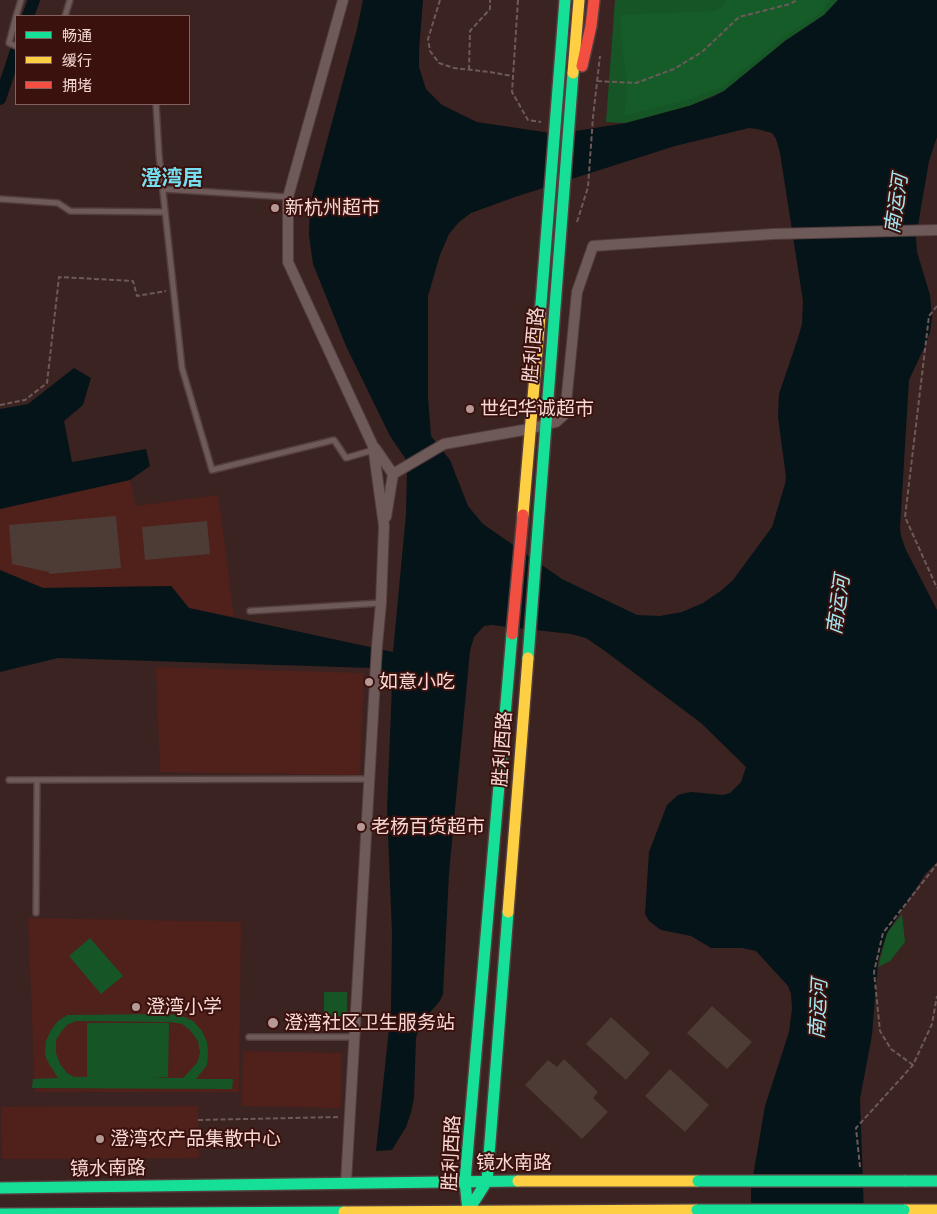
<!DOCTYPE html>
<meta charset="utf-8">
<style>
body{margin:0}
#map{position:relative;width:937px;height:1214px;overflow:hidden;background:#3b2321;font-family:Figtree,"Noto Sans SC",sans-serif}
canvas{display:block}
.legend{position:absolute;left:15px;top:15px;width:175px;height:90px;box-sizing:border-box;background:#3b110d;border:1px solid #86615d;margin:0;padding:6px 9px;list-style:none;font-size:15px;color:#f6d8d4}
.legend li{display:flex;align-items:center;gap:10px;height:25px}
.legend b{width:25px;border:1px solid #86615d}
</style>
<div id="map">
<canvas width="937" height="1214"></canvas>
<ul class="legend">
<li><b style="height:6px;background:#16e098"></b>畅通</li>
<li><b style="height:6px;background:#ffcf43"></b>缓行</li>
<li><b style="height:6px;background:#f24e42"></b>拥堵</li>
</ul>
</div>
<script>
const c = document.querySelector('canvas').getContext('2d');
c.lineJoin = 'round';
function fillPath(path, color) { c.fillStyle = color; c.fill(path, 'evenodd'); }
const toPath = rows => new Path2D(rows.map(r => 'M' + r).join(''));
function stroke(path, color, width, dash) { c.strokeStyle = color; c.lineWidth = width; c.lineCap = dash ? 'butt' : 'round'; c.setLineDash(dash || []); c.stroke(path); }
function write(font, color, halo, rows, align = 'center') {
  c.font = font + ' Figtree,"Noto Sans SC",sans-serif'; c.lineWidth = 4; c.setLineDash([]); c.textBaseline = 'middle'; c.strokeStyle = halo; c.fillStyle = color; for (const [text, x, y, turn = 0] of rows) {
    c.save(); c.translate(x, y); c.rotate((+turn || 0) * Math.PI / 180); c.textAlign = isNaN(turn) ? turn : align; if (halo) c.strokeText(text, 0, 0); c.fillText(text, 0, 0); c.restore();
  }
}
fillPath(toPath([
 [130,480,136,506,218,495,234,617,189,608,171,586,43,588,0,570,0,509],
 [156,667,364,673,360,775,160,772],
 [28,918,241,922,239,1092,35,1092],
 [243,1051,342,1053,341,1108,242,1106],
 [198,1106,199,1158,2,1159,1,1107]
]), '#50201b');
fillPath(toPath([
 [615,0,838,0,824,15,785,41,724,91,689,106,626,123,606,122],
 [902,914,905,942,890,961,878,967,887,933],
 [90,938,123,976,101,994,69,956],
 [324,992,347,992,347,1016,324,1016],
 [168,1014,182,1016,193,1021,202,1031,207,1042,208,1053,207,1065,196,1079,233,1079,232,1089,32,1088,33,1079,58,1078,49,1064,45,1055,46,1041,51,1030,58,1021,67,1015],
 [76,1021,170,1022,182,1024,190,1030,198,1041,200,1053,197,1063,183,1078,152,1078,168,1077,169,1023,87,1023,87,1077,74,1077,67,1073,60,1064,56,1053,56,1040,61,1032,67,1025]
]), '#165626');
fillPath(toPath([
 [727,0,829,0,822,12,782,38,722,87,686,100,624,116,627,90,620,15,717,11]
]), '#165c29');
fillPath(toPath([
 [363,0,423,0,419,51,419,67,426,89,442,105,477,122,557,134,626,123,689,106,710,98,724,91,785,41,824,15,838,0,937,0,937,137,929,161,916,237,917,252,930,295,932,317,930,332,925,346,909,380,900,528,901,536,906,550,937,610,937,862,926,873,887,933,878,961,872,1035,860,1099,864,1214,751,1214,751,1188,765,1106,789,1032,792,1009,791,994,788,986,756,951,742,948,711,948,691,936,661,930,649,921,645,914,649,852,667,805,678,795,685,793,692,792,723,795,730,793,741,782,746,767,701,723,605,651,586,638,571,634,491,625,484,626,474,637,470,651,449,873,443,994,440,1001,425,1018,418,1031,416,1038,414,1098,411,1113,406,1127,392,1150,376,1151,391,1010,392,933,387,809,392,685,372,668,58,658,0,672,0,570,43,588,171,586,189,608,393,652,406,514,407,469,405,458,390,436,346,346,313,264,309,235,310,204,357,29],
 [749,128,757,129,772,133,776,139,780,153,803,301,802,324,798,338,779,394,778,417,786,477,785,484,772,527,733,580,722,590,703,603,682,612,660,616,637,615,562,579,483,524,468,506,450,460,431,436,428,397,428,296,440,255,449,234,459,222,471,213,515,197,675,146],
 [74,368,91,378,83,405,64,421,72,462,146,449,150,466,130,480,0,509,0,409,28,404]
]), '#051418');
stroke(toPath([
 [28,16,34,0],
 [0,99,16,51]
]), '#051418', 12);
fillPath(toPath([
 [116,516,121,568,49,574,49,572,12,564,9,525],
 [207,521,210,554,145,560,142,527],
 [712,1006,752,1042,727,1069,687,1033],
 [611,1017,650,1053,626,1080,586,1044],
 [564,1059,598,1092,593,1098,608,1112,582,1139,525,1085,548,1060,557,1067],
 [670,1069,709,1105,685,1132,645,1096]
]), '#4c3c35');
const lane = toPath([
 [16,16,9,43,16,46],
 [16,16,21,0],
 [65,16,70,0],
 [156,104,159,155,182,368,212,470,334,440,346,458,373,450],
 [163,189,288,197],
 [0,199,58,203,70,211,165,212],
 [250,611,381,603],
 [9,780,369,779],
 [36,913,37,780],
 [249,1037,354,1037]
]);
const street = toPath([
 [343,0,288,197,288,262,373,446,384,526,381,603,377,646,346,1182],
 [375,448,393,474,386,517],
 [393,474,444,444,529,429,556,422,565,414,577,292,593,246,773,234,937,230]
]);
const fast = toPath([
 [540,316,565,0],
 [528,658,573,73],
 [904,1181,937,1181],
 [0,1188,518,1181],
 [468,1211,487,1181,508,912],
 [468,1211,465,1181,512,634],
 [0,1214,344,1212]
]);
const slow = toPath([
 [573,73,579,0],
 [523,515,540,316],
 [508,912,528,658],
 [518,1181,698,1181],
 [904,1210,937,1210],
 [344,1212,697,1210]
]);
const jam = toPath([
 [582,66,591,26,594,0],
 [512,634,523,515]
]);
stroke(lane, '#533e3d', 8);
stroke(street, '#533e3d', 12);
stroke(fast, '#533e3d', 14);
stroke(slow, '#533e3d', 14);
stroke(jam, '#533e3d', 14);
stroke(toPath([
 [440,0,428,39,430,51,439,63,454,68,490,72,512,76],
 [518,0,512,92,528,120,541,122],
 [469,70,470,31,490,9,490,0],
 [597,81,636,83,674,69,702,52,739,17,790,4,797,0],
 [577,222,588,187,593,117,600,56],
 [937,306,929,316,905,517,937,588],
 [0,405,25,400,47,383,59,277,133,281,137,296,166,291],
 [913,1065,891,1049,880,1031,874,972,883,933,937,864],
 [198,1120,340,1117],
 [860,1167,856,1128,913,1065,932,1024,937,996]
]), '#6d5a58', 2, [5, 2.5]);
stroke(lane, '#6e5a58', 5);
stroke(street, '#6e5a58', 10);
stroke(fast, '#16e098', 11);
stroke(slow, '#ffcf43', 11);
stroke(jam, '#f24e42', 11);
const fastBridge = toPath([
 [698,1181,904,1181],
 [697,1210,904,1210]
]);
stroke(fastBridge, '#533e3d', 14, []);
stroke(fastBridge, '#16e098', 11);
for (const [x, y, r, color] of [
 [275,208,5,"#b59995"],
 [470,409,5,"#b59995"],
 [369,682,5,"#b59995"],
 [361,827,5,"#b59995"],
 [136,1007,5,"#b59995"],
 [273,1023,6,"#b59995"],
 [100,1139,5,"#b59995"]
]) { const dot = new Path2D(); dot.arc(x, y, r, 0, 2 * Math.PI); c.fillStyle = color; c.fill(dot); stroke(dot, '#3b110d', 2); }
write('19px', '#f6d8d4', '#3b110d', [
 ["新杭州超市",285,208],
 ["世纪华诚超市",480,409],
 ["如意小吃",379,682],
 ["老杨百货超市",371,827],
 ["澄湾小学",146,1007],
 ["澄湾社区卫生服务站",284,1023],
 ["澄湾农产品集散中心",110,1139]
], 'left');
write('19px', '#f6d8d4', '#3b110d', [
 ["胜利西路",534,345,-85],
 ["胜利西路",503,749,-86],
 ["胜利西路",452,1153,-87],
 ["镜水南路",514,1163],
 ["镜水南路",108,1169,-1]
]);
write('italic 20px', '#a1e8f3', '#3b110d', [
 ["南运河",897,204,-82],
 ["南运河",839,605,-82],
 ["南运河",819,1009,-87]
]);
write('bold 21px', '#76dfef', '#3b110d', [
 ["澄湾居",172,179]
]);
</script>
